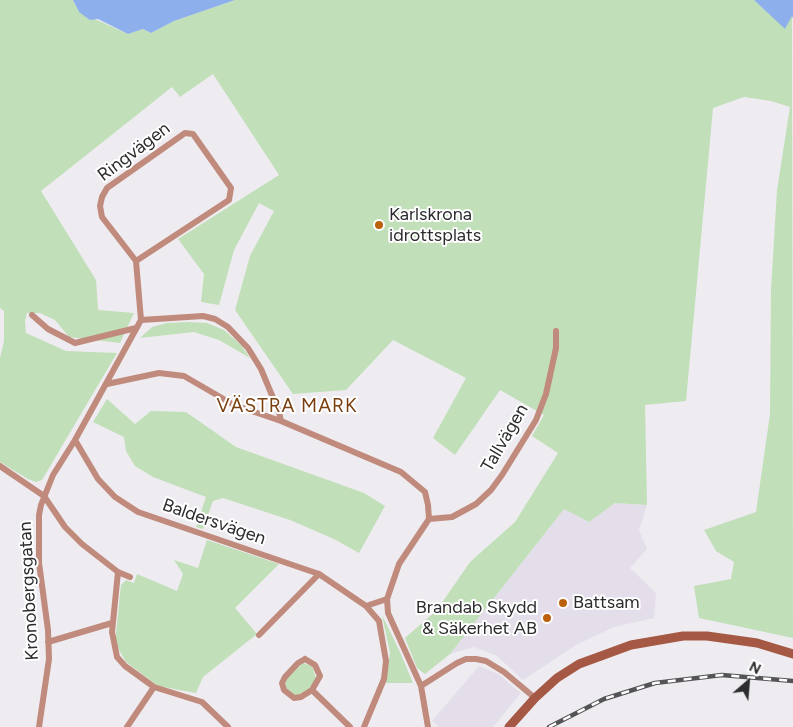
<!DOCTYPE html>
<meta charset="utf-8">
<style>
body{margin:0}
#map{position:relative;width:793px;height:727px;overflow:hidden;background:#eeecf1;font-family:Figtree,sans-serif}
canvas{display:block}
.north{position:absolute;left:723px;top:657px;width:50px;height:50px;-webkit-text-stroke:4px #fff;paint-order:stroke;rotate:27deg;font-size:14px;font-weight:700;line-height:20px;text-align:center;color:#2c2b2d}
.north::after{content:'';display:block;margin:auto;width:18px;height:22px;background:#2c2b2d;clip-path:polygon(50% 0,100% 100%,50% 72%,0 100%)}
</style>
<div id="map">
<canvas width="793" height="727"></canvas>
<div class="north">N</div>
</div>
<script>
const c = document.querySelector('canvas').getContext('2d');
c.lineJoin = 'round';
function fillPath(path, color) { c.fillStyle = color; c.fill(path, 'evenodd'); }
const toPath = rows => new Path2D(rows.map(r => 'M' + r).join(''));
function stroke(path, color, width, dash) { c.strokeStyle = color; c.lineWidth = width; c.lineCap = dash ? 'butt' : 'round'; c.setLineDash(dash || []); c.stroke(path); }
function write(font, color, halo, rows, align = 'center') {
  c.font = font + ' Figtree,sans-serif'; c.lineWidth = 4; c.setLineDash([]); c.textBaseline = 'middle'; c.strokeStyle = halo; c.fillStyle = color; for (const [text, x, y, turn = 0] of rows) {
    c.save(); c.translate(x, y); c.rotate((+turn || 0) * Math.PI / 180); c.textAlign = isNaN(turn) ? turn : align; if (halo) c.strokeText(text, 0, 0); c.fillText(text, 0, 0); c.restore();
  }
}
fillPath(toPath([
 [615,503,647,505,639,530,647,549,630,568,656,593,654,618,614,627,576,645,523,680,497,656,474,647,450,654,564,509,589,522],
 [479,666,498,674,521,693,493,727,439,727,432,721]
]), '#e3dee9');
fillPath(toPath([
 [0,0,73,0,79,12,128,34,143,29,151,33,174,21,235,0,754,0,785,28,792,15,793,638,699,618,694,586,731,579,734,562,716,551,704,530,756,512,770,414,771,290,777,190,790,107,771,101,744,97,713,108,686,401,645,405,647,505,615,503,589,522,564,509,450,654,425,674,417,668,405,638,437,610,470,562,515,522,558,453,532,436,544,415,500,390,455,455,433,438,466,378,393,340,346,390,293,394,235,310,250,256,274,211,259,203,234,250,219,305,201,302,204,274,178,239,279,175,213,74,180,97,172,87,41,191,96,280,98,310,134,313,120,343,69,337,55,320,40,313,27,313,25,321,26,333,66,351,117,353,42,480,36,482,28,479,0,462,0,358,4,341,4,311,0,308],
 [189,322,207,323,224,330,241,345,250,358,219,340,194,332,140,338,152,327,167,323],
 [107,399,135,424,151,411,186,412,236,447,364,493,385,506,359,553,334,539,290,520,223,498,213,501,203,529,196,527,206,497,153,477,135,466,126,451,124,437,93,422],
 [207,540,279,564,235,608,257,634,203,677,196,693,158,686,126,662,115,643,121,585,126,580,134,583,137,574,177,591,183,574,174,560,198,568],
 [382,615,400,652,413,683,386,683,390,653],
 [303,663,312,666,316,678,311,688,299,696,293,695,285,686,287,678]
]), '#c1dfb8');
fillPath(toPath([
 [73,0,235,0,174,21,151,33,143,29,128,34,98,19,90,20,79,12],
 [754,0,793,0,793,19,792,16,785,29]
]), '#8db0ec');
stroke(toPath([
 [32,315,48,329,75,343,136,328],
 [141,320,203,316,215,319,228,327,248,348,261,369,279,412,281,421],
 [107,384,159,373,184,376,234,405,281,421,401,472,425,492,428,505,429,519,399,564,387,599,388,613,421,686,428,727],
 [75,440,98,479,115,497,138,512,319,574,366,606],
 [0,466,44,496,65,527,82,544,118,572,130,577],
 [429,519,452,517,476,504,491,490,502,475,536,420,546,394,556,348,556,331],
 [118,572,112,632,117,657,125,666,154,687,202,702,228,727],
 [259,635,319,574],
 [48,642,112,623],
 [305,659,315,665,320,676,312,690,301,697,294,698,284,690,282,683,285,677,298,663,305,659],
 [421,686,457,663,466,659,476,659,486,661,504,672,535,698],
 [312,690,350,727],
 [39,727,49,659,48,630,39,563,39,515,41,505,53,475,75,440,141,320,136,261,229,200,231,188,193,134,185,133,107,188,102,197,100,206,102,217,136,261],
 [127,727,154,687],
 [364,727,384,679,386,661,379,621,366,606,387,599]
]), '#c08a7c', 6);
stroke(toPath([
 [509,727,535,698,557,678,579,664,631,645,683,636,707,636,757,643,793,654]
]), '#a55844', 9);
const rail = toPath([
 [549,727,604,699,655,683,722,675,793,681]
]);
stroke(rail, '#545356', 4.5);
stroke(rail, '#fff', 2.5, [8]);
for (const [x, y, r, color] of [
 [379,225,5,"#bc610b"],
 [563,603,5,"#bc610b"],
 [547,618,5,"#bc610b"]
]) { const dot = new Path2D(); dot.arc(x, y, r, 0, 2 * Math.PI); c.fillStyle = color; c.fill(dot); stroke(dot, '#fff', 2); }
write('18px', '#2c2b2d', '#fff', [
 ["Ringvägen",134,152,-37],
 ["Tallvägen",505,438,-60],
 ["Baldersvägen",214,522,19],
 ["Kronobergsgatan",29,591,-93]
]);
write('18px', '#2c2b2d', '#fff', [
 ["Karlskrona",389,215],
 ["idrottsplats",389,236],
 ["Battsam",573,603],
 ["Brandab Skydd",537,608,"right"],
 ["& Säkerhet AB",537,629,"right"]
], 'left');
c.letterSpacing = '1px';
write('19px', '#7a3f0f', '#fff', [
 ["VÄSTRA MARK",287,406]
]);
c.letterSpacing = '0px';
</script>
